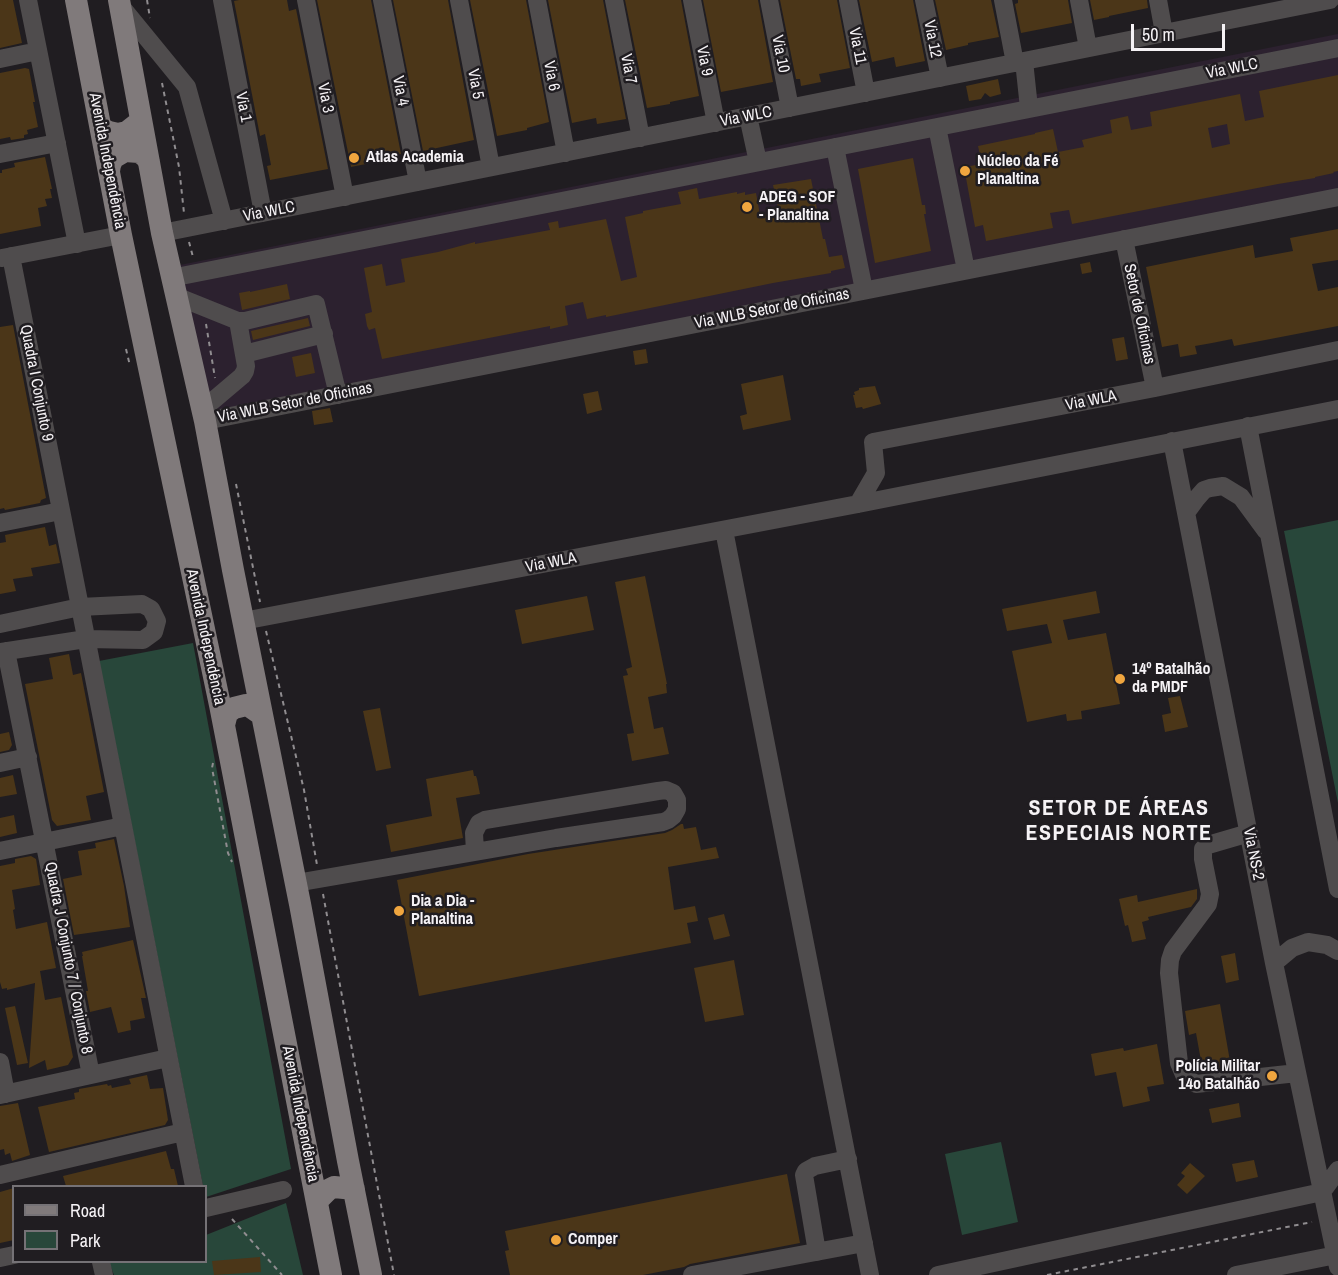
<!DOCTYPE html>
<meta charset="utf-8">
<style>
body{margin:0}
#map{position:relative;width:1338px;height:1275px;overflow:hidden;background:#201d21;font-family:"Archivo Narrow",sans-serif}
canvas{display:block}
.legend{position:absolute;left:12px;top:1185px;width:195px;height:78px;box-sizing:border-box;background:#201d21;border:2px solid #757276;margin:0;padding:8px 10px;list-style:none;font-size:18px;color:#f5f2f5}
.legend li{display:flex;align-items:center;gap:12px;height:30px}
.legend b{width:30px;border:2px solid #757276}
.scale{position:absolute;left:1131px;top:24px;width:94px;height:27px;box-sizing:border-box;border:3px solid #f5f2f5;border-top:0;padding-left:8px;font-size:18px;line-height:21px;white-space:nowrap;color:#f5f2f5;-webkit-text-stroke:4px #201d21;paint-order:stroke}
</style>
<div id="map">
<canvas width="1338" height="1275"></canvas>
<ul class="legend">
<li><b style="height:8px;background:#807a7b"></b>Road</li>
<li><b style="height:16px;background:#28473a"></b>Park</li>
</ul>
<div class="scale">50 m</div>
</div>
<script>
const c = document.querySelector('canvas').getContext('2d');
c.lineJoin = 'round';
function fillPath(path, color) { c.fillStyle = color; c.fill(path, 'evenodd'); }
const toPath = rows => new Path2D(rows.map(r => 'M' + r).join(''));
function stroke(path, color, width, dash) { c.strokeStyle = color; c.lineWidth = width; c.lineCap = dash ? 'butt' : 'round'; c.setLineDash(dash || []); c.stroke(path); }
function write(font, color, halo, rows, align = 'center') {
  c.font = font + ' "Archivo Narrow",sans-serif'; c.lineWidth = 5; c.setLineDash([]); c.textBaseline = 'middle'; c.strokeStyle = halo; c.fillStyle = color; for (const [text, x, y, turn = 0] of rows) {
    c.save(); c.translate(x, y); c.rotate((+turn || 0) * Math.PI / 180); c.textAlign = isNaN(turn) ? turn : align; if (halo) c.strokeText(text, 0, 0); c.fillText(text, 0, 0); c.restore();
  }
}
fillPath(toPath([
 [1338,34,1338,206,214,427,180,265]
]), '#2c212f');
fillPath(toPath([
 [1338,520,1338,803,1284,531],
 [193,643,291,1169,206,1197,206,1186,203,1186,99,661],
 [1001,1142,1018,1222,962,1235,945,1154],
 [286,1203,303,1275,114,1275,109,1262,206,1262,206,1235]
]), '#28473a');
fillPath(toPath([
 [0,0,13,0,22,43,0,48],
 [239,0,287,0,289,11,296,9,328,169,270,180,267,166,271,165,265,134,260,136,234,1],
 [317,0,371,0,401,154,365,161,366,164,351,167],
 [393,0,448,0,474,140,423,151],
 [470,0,526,0,549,122,527,128,527,130,497,136],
 [548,0,603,0,626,119,597,124,596,118,572,123],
 [625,0,681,0,699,96,670,102,670,104,647,108],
 [703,0,758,0,773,82,721,92],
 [780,0,837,0,850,68,819,74,821,82,801,86,800,79,796,79],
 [859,0,913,0,925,61,896,67,894,57,872,62],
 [935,0,991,0,999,37,968,43,968,45,946,50],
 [1018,0,1068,0,1072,23,1021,33,1015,4,1018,3],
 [1090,0,1147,0,1148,8,1109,16,1109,17,1094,20],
 [25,68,29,69,35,102,33,102,38,127,27,130,28,134,24,135,24,138,11,140,10,137,0,139,0,73],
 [1338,75,1338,171,1333,172,1334,173,1315,177,1315,178,1278,184,1072,224,1069,210,1050,213,1053,228,986,241,983,225,975,227,964,167,982,164,978,146,1035,134,1035,133,1053,129,1058,152,1084,147,1082,140,1112,133,1110,120,1128,116,1131,130,1152,126,1150,112,1240,94,1245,121,1264,117,1259,91],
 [1227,124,1230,144,1212,148,1208,128],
 [998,79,1001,94,990,97,985,93,981,99,969,101,966,86],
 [45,157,52,189,50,189,52,198,45,199,47,206,38,208,41,226,0,234,0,173,2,173,2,170,15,167,14,163],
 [913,158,922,205,925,205,926,214,924,214,931,251,875,263,858,169],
 [811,179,823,239,825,239,829,257,842,255,845,268,831,271,831,273,773,283,606,317,606,315,587,319,583,302,565,306,568,325,550,329,550,326,382,359,375,328,369,330,367,326,365,314,372,312,364,268,382,264,386,286,405,282,401,259,438,252,475,242,475,244,550,230,548,223,558,221,559,228,606,219,621,281,637,277,625,217,643,213,643,211,681,204,678,192,697,188,699,199,737,192,737,194,745,192,745,195,756,193,760,215,779,212,773,185],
 [1338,229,1338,260,1312,264,1318,291,1338,287,1338,326,1234,346,1232,339,1212,343,1195,346,1197,354,1180,357,1178,344,1162,347,1146,267,1253,245,1255,258,1293,251,1290,238],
 [1090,262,1092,272,1082,274,1080,264],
 [287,284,290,299,242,310,239,293,250,291,250,292],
 [308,318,310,326,253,340,251,331],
 [13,325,46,498,41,500,40,503,5,510,4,508,0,509,0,327],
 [1124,337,1128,359,1116,361,1112,339],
 [646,349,648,363,635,365,633,351],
 [311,353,315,373,296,377,292,357],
 [783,375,791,420,743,430,740,416,747,414,741,384],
 [875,386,881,404,863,409,862,407,856,408,853,395,855,395,854,392,859,390,859,388],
 [598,391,602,410,587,414,583,394],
 [330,408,333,422,314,425,312,411],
 [45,527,49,546,56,544,60,563,31,568,33,576,13,579,16,591,0,594,0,543,6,542,5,535],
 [645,576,667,684,666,684,667,693,648,697,654,729,663,727,669,754,632,761,627,734,634,733,623,676,628,675,626,669,632,667,615,582],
 [1096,591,1100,613,1063,620,1068,640,1106,633,1120,704,1081,711,1082,719,1067,721,1066,714,1027,722,1012,651,1052,643,1047,624,1007,631,1002,609],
 [587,596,594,630,522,644,515,610],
 [69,654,73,675,81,673,104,792,86,796,91,820,57,826,52,820,25,684,53,679,49,658],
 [1180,696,1188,727,1165,732,1162,715,1171,713,1168,698],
 [380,708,391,768,376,771,363,711],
 [9,732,12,745,9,750,0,752,0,734],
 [473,770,474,776,476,776,477,779,480,794,456,798,463,838,391,852,386,825,432,816,426,779],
 [13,775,17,794,0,797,0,778],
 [14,815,17,833,0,837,0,818],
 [681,824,683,824,684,829,696,827,701,850,716,847,719,858,668,867,674,910,695,906,698,921,687,923,691,943,419,996,397,880,528,854,665,833,672,830],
 [114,839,124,886,130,927,74,935,63,879,82,875,78,851,96,848,95,843],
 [31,856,36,859,40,885,12,890,15,909,13,910,16,929,47,922,56,968,40,971,45,1000,61,997,73,1057,68,1065,47,1070,45,1060,29,1068,35,983,7,990,7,988,2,989,0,982,0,866,15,863,15,859],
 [1197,889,1197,899,1191,907,1148,917,1149,920,1142,922,1146,939,1132,942,1128,925,1125,926,1119,899,1137,895,1138,902],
 [724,914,730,936,714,940,708,918],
 [133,940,146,998,141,998,145,1018,130,1021,131,1030,118,1033,111,1007,90,1012,86,991,88,991,82,956,83,956,82,952],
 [1235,953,1239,980,1226,983,1221,956],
 [734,960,744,1015,705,1022,694,968],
 [1220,1004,1231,1067,1203,1072,1196,1033,1189,1035,1185,1011],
 [15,1006,28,1063,17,1065,5,1008],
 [1157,1044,1164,1084,1147,1087,1150,1101,1123,1107,1116,1072,1095,1076,1091,1054,1123,1048,1124,1051],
 [147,1075,150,1089,163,1088,168,1120,165,1125,49,1152,38,1107,75,1099,74,1093,79,1092,79,1089,107,1084,108,1086,111,1085,112,1088,131,1084,129,1079],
 [18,1103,30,1155,12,1161,10,1153,5,1155,4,1149,0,1150,0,1106],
 [1239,1103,1241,1117,1212,1123,1209,1109],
 [166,1151,171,1169,174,1169,178,1186,66,1186,63,1176],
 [1254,1160,1258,1177,1236,1182,1232,1164],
 [1190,1163,1205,1176,1187,1194,1177,1185,1185,1176,1181,1173],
 [787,1174,800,1243,690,1264,684,1267,643,1275,510,1275,505,1251,509,1250,505,1231],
 [14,1188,14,1240,0,1243,0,1192],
 [260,1257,261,1272,214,1275,212,1261]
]), '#4b3618');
stroke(toPath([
 [147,0,150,18],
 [162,83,179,167,184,213],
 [189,242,193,257],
 [206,324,215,378],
 [126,349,130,366],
 [236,484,260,602],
 [266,631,304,790,317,865],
 [213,763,212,768,228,853,232,862],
 [323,894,394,1275],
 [232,1219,282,1275],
 [1047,1275,1312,1222]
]), '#908d90', 2, [4.5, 4.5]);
stroke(toPath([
 [28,0,77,244],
 [222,0,263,213],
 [306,0,345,197],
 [382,0,418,182],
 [459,0,491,167],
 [537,0,566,153],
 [614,0,641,138],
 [692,0,716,123],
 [769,0,790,108],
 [848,0,866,93],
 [924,0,940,78],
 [1003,0,1015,63],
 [1079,0,1088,48],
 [1158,0,1164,33],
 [120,5,187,87,224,221],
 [0,59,38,51],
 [1024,61,1029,108],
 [748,116,758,162],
 [937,127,966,270],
 [835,147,864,290],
 [0,154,57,143],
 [162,233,1330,0],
 [1124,239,1155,388],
 [11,256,194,1186],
 [2,258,121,235],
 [171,278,1338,48],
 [176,296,238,321,245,321,316,304,338,395],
 [244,354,324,334],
 [203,409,242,376,245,371,246,366,238,321],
 [205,421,1338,197],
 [1248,426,1338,889],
 [1172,441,1274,963,1338,1267],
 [858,504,876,473,873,442,1155,388,1338,350],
 [1186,513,1197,498,1204,490,1210,488,1223,486,1241,497,1266,531],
 [0,523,61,511],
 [724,530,870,1275],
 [243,621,858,504,1338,409],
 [0,624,80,607,142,604,151,609,157,621,154,632,143,640,86,639,0,652],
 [6,651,91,1075],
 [0,763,28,757],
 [1249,833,1208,845,1203,849,1203,859,1210,894,1208,904,1173,951,1170,960,1169,973,1179,1063,1185,1077,1196,1084,1297,1073],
 [0,851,123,826],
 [296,883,556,838,663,822,668,820,673,816,677,809,677,800,673,793,666,790,658,791,485,820,479,823,474,833,475,852],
 [1274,963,1292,948,1308,942,1327,945,1338,951],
 [0,1062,6,1094],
 [0,1095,168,1058],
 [0,1175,183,1132],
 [206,1208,283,1190],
 [817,1252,804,1175,806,1171,815,1166,848,1159],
 [0,1258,14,1255],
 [101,1262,104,1275],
 [692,1275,864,1243],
 [938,1275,1322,1192,1338,1170],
 [1236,1275,1336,1255]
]), '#4f4c4d', 18);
stroke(toPath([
 [76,0,121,235,220,705,331,1275],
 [119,0,162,233,205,421,233,570,300,904,348,1161,371,1275],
 [101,128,109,132,118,134,127,132,141,121],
 [109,171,110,165,113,158,125,151,139,152,145,156,149,162],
 [224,725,227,713,234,708,246,705,249,706,262,715],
 [317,1201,328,1190,334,1187,354,1189]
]), '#807a7b', 22);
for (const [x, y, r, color] of [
 [354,158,6,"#f0a63f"],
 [965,171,6,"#f0a63f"],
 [747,207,6,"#f0a63f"],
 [1120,679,6,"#f0a63f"],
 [399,911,6,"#f0a63f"],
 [1272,1076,6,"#f0a63f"],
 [556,1240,6,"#f0a63f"]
]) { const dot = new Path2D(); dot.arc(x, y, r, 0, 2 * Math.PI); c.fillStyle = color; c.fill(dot); stroke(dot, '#201d21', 2); }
write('16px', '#f5f2f5', '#201d21', [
 ["Via 12",932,39,79],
 ["Via 11",857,46,79],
 ["Via 10",780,54,79],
 ["Via 9",704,61,79],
 ["Via 7",628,69,79],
 ["Via WLC",1232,69,-11],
 ["Via 6",551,76,79],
 ["Via 5",475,84,79],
 ["Via 4",400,91,79],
 ["Via 3",325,98,79],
 ["Via 1",243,107,79],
 ["Via WLC",746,117,-11],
 ["Avenida Independência",107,161,79],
 ["Via WLC",269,212,-11],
 ["Via WLB Setor de Oficinas",772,309,-11],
 ["Setor de Oficinas",1139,314,78],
 ["Quadra I Conjunto 9",36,383,79],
 ["Via WLA",1091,401,-11],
 ["Via WLB Setor de Oficinas",295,403,-11],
 ["Via WLA",551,563,-11],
 ["Avenida Independência",205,637,78],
 ["Via NS-2",1253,854,79],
 ["Quadra J Conjunto 7 / Conjunto 8",68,958,79],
 ["Avenida Independência",300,1114,79]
]);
write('bold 16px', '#f5f2f5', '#201d21', [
 ["Atlas Academia",366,158],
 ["Núcleo da Fé",977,162],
 ["Planaltina",977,180],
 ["ADEG - SOF",759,198],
 ["- Planaltina",759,216],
 ["14º Batalhão",1132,670],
 ["da PMDF",1132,688],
 ["Dia a Dia -",411,902],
 ["Planaltina",411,920],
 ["Polícia Militar",1260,1067,"right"],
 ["14o Batalhão",1260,1085,"right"],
 ["Comper",568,1240]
], 'left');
c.letterSpacing = '1.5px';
write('bold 22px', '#f5f2f5', '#201d21', [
 ["SETOR DE ÁREAS",1119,809],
 ["ESPECIAIS NORTE",1119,834]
]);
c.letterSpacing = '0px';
</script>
